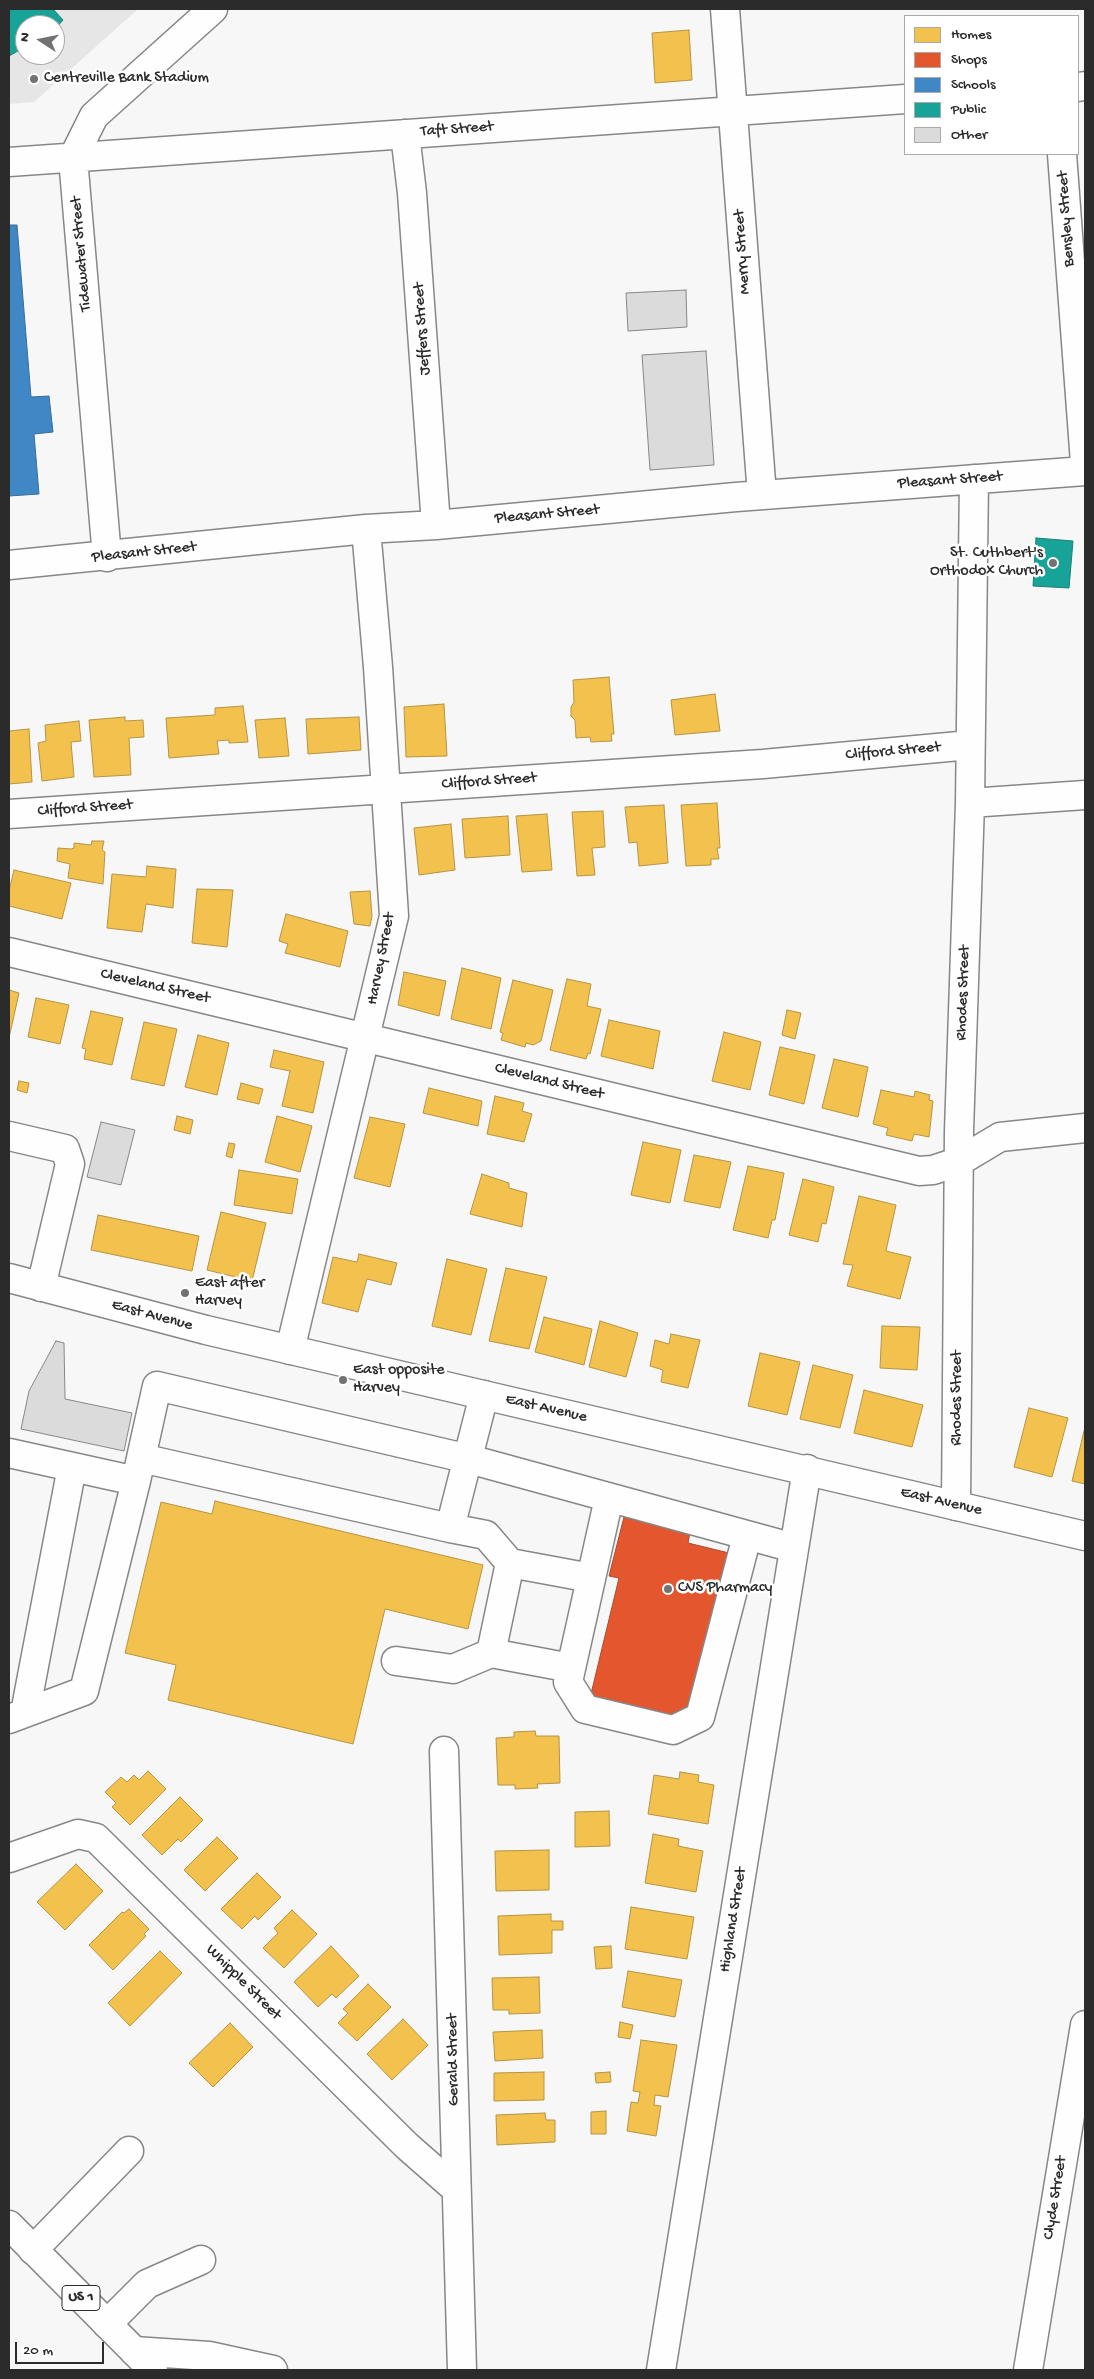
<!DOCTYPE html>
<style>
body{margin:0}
#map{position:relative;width:1094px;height:2379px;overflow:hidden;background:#f7f7f7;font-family:"Gochi Hand",sans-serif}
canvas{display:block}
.frame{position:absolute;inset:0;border:10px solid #2b2b2b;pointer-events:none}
.legend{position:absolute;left:904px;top:15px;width:175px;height:140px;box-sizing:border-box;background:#fff;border:1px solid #aaa;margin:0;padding:6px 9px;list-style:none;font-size:15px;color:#2b2b2b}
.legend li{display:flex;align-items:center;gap:10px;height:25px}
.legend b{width:25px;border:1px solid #aaa}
.north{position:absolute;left:15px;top:15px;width:50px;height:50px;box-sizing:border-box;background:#fff;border:1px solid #aaa;border-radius:50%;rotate:281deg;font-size:14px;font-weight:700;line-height:20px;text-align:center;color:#2b2b2b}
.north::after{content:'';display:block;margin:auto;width:18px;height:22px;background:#727272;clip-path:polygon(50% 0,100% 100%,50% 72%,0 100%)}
.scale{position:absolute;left:15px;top:2342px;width:89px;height:22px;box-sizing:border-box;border:2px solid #2b2b2b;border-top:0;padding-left:6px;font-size:15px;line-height:18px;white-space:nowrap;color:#2b2b2b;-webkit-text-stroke:4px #fff;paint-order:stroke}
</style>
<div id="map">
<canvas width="1094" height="2379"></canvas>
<div class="frame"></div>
<ul class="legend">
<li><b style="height:14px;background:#f2c14e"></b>Homes</li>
<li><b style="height:14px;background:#e4572e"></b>Shops</li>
<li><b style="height:14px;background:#3f88c5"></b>Schools</li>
<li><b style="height:14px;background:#17a398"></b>Public</li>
<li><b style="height:14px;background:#dbdbdb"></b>Other</li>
</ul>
<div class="north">N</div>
<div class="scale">20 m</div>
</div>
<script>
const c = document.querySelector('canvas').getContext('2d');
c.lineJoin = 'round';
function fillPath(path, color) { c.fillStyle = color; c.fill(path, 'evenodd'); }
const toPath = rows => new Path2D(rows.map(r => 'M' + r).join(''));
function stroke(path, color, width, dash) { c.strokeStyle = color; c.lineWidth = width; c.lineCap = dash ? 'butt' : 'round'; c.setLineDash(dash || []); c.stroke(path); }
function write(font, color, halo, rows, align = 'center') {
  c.font = font + ' "Gochi Hand",sans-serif'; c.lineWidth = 5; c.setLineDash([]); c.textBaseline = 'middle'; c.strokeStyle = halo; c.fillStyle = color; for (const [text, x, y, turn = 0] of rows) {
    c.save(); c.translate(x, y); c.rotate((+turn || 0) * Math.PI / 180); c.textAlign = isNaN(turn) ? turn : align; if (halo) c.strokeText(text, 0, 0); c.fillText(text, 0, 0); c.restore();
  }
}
fillPath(toPath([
 [9,9,138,9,34,102,9,104],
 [25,25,55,25,55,55,25,55]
]), '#e6e6e6');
const homes = toPath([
 [689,30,692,80,655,83,652,33,689,30],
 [609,677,614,734,611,734,612,741,591,742,590,737,576,738,575,720,571,716,571,707,574,702,573,680,609,677],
 [715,694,720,731,675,735,671,700,715,694],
 [444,704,447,756,406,757,404,707,444,704],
 [243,706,248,742,229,743,229,740,217,741,219,754,169,758,166,718,215,715,215,708,243,706],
 [125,717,125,721,143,720,144,737,129,738,131,775,94,777,89,720,125,717],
 [359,717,361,750,308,754,306,719,359,717],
 [285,718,289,756,259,758,255,720,285,718],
 [79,721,81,741,71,742,74,777,42,781,38,743,46,741,45,725,79,721],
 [29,729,32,782,9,784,9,731,29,729],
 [717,803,720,848,717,848,719,859,711,859,711,865,686,866,681,805,717,803],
 [664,805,668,863,639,866,637,842,629,843,625,807,664,805],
 [603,811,605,847,592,848,595,875,577,876,572,812,603,811],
 [547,814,552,870,522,872,516,816,547,814],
 [508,816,510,855,465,858,462,819,508,816],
 [451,824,455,870,419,875,414,828,451,824],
 [92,841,104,841,102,850,105,852,103,884,68,878,70,864,57,861,58,848,71,849,74,848,74,843,91,845,92,841],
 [147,866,176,869,173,908,146,904,142,932,107,928,112,874,146,877,147,866],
 [14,870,71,883,62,919,9,906,9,891,14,870],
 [197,889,233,890,227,947,192,943,197,889],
 [370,891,372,916,370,926,354,924,350,892,370,891],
 [286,914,348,931,340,967,285,953,288,944,279,941,286,914],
 [462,968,501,978,491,1029,451,1019,462,968],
 [404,972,446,981,439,1016,398,1005,404,972],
 [567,979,591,984,587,1006,601,1009,590,1054,588,1053,586,1059,550,1050,567,979],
 [513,980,553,990,541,1041,533,1045,526,1043,525,1047,501,1040,503,1033,500,1032,513,980],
 [9,990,19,993,9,1038,9,990],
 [36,998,69,1005,60,1044,28,1037,36,998],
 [787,1010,801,1013,795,1039,782,1035,787,1010],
 [91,1011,123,1018,112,1065,84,1059,86,1049,82,1048,91,1011],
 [609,1020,660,1031,653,1069,601,1056,609,1020],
 [144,1022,177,1029,164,1086,131,1079,144,1022],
 [724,1032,761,1042,750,1090,712,1081,724,1032],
 [198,1035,229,1043,217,1095,185,1087,198,1035],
 [780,1047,815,1055,804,1104,769,1095,780,1047],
 [274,1050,324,1062,313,1113,282,1106,290,1071,270,1067,274,1050],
 [834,1059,868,1067,858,1117,822,1108,834,1059],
 [19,1081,29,1083,27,1093,17,1090,19,1081],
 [241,1083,263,1089,259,1104,237,1099,241,1083],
 [429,1088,482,1101,478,1126,423,1113,429,1088],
 [881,1090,914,1097,915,1091,930,1095,929,1100,933,1101,929,1137,914,1134,912,1141,886,1135,888,1128,873,1124,881,1090],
 [495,1096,524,1103,522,1111,532,1114,524,1142,487,1134,495,1096],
 [177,1116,193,1120,190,1134,174,1130,177,1116],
 [277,1116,312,1126,300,1172,265,1162,277,1116],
 [370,1117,405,1124,390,1187,354,1178,370,1117],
 [643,1142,681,1150,670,1203,631,1195,643,1142],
 [229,1143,235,1144,232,1158,226,1156,229,1143],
 [694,1155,731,1162,720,1208,684,1201,694,1155],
 [748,1166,784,1173,775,1220,772,1220,768,1238,733,1230,748,1166],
 [239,1170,298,1179,292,1214,234,1205,239,1170],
 [482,1174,509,1183,509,1188,527,1193,522,1227,470,1214,482,1174],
 [803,1179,834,1187,826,1224,822,1223,818,1242,789,1235,803,1179],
 [859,1196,896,1205,886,1251,911,1257,900,1299,847,1286,853,1265,843,1264,859,1196],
 [221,1212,266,1223,252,1281,207,1270,221,1212],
 [98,1215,199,1236,192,1271,91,1250,98,1215],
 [359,1254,397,1263,391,1285,367,1279,358,1312,322,1303,333,1257,357,1262,359,1254],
 [447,1259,487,1269,471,1335,432,1326,447,1259],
 [506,1268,547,1277,529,1349,489,1341,506,1268],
 [544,1317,592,1329,584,1365,535,1352,544,1317],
 [600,1321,638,1333,626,1377,589,1367,600,1321],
 [882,1326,920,1327,917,1370,880,1368,882,1326],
 [671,1334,700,1340,688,1388,661,1382,663,1370,650,1366,655,1340,669,1344,671,1334],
 [760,1353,800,1362,787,1415,748,1406,760,1353],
 [813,1365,853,1375,840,1428,800,1419,813,1365],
 [864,1390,923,1405,912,1447,854,1433,864,1390],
 [1029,1408,1068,1418,1052,1477,1014,1467,1029,1408],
 [1085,1427,1085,1484,1072,1481,1085,1427],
 [215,1501,483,1565,468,1629,385,1609,353,1744,168,1700,176,1665,125,1653,161,1502,212,1514,215,1501],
 [535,1731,536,1736,559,1736,560,1783,537,1784,538,1788,515,1789,515,1785,498,1785,496,1738,514,1737,514,1732,535,1731],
 [148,1771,166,1789,130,1825,112,1807,116,1803,105,1792,121,1777,127,1782,134,1775,139,1780,148,1771],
 [680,1772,699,1775,698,1782,714,1785,708,1824,648,1814,654,1775,679,1779,680,1772],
 [180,1797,203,1820,181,1842,178,1839,162,1855,142,1835,180,1797],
 [609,1811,610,1846,575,1847,575,1812,609,1811],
 [653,1834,679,1839,678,1846,703,1851,696,1892,645,1883,653,1834],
 [217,1837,238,1858,205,1891,184,1870,217,1837],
 [549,1850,549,1890,496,1891,495,1851,549,1850],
 [76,1864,103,1891,65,1930,37,1902,76,1864],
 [257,1873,281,1897,258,1920,255,1916,242,1929,221,1909,257,1873],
 [631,1907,694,1917,687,1959,625,1949,631,1907],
 [129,1909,149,1929,144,1934,146,1936,113,1970,89,1945,122,1912,124,1913,129,1909],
 [292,1910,317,1934,284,1968,263,1948,278,1933,274,1928,292,1910],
 [551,1914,551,1921,563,1921,563,1930,552,1930,552,1953,499,1955,498,1916,551,1914],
 [331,1946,359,1976,336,1998,332,1994,318,2007,294,1982,331,1946],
 [611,1946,612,1968,596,1969,594,1947,611,1946],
 [160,1951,182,1973,130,2026,108,2003,160,1951],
 [628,1971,682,1980,675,2017,622,2007,628,1971],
 [539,1977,540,2013,509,2014,509,2010,493,2010,492,1978,539,1977],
 [368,1984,391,2007,357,2041,338,2023,348,2013,343,2009,368,1984],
 [403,2019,428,2045,392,2080,367,2054,403,2019],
 [620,2022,633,2025,630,2039,618,2037,620,2022],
 [230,2023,253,2047,213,2087,189,2063,230,2023],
 [542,2030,543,2058,495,2061,493,2032,542,2030],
 [641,2040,677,2045,668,2097,655,2095,654,2105,661,2106,656,2136,627,2131,631,2102,638,2103,640,2092,633,2091,641,2040],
 [544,2072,544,2100,494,2101,494,2073,544,2072],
 [610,2072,611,2082,596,2083,595,2073,610,2072],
 [606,2111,606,2134,591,2134,591,2112,606,2111],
 [545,2113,546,2120,555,2120,555,2142,497,2145,496,2115,545,2113]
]);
fillPath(homes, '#f2c14e');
stroke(homes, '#b69444', 1);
const shops = toPath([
 [624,1517,690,1532,688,1543,729,1553,692,1707,675,1719,590,1698,619,1578,609,1576,624,1517]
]);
fillPath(shops, '#e4572e');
stroke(shops, '#ac4a2d', 1);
const schools = toPath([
 [9,225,17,225,31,397,49,396,53,432,34,434,39,494,9,496,9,225]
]);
fillPath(schools, '#3f88c5');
stroke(schools, '#396c97', 1);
const public = toPath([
 [9,9,55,9,53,9,63,20,55,29,55,25,25,25,25,47,9,56,9,9],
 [1036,538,1073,541,1069,588,1033,586,1036,538]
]);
fillPath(public, '#17a398');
stroke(public, '#1d7f77', 1);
const building = toPath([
 [686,290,687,327,628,331,626,293,686,290],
 [706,351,714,465,650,470,642,355,706,351],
 [101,1122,135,1130,121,1185,87,1177,101,1122],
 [56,1341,64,1343,65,1399,132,1413,124,1451,21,1429,29,1391,56,1341]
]);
fillPath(building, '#dbdbdb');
stroke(building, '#878787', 1);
const minor = toPath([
 [725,9,762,495],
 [1078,87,1085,86],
 [405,134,412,193,436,525],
 [1062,154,1085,463],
 [9,162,905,99],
 [107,557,73,158,94,116,213,9],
 [9,565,366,529,436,525,736,497,1085,471],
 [970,803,1085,795],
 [9,814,763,764,970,745],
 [9,952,919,1171,933,1170,960,1161,1000,1137,1085,1128],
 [9,1136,65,1149,70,1164,41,1287],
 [290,1350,394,916,378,667,366,529],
 [9,1453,136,1481,141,1458,450,1528,484,1395],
 [141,1458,157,1386,469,1459,794,1548],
 [609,1498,568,1682,585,1709,673,1730,700,1717,747,1536],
 [956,1506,959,1131,970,803,974,479],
 [450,1528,486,1535,510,1563,491,1653],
 [510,1563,591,1578],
 [396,1661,453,1669,491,1653,571,1668],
 [25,1713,72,1467],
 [9,1719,84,1691,136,1481],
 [444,1751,462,2370],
 [9,1858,78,1834,96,1838,407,2146,456,2189],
 [33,2250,129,2151],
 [107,2324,147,2284,201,2260],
 [134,2351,209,2356,273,2370],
 [661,2370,807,1469],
 [1028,2370,1085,2025]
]);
const major = toPath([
 [9,1278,206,1330,1085,1536],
 [9,2225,153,2370]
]);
stroke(minor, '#878787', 31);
stroke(major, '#878787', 31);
stroke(minor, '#fefefe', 28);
stroke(major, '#fefefe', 28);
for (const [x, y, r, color] of [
 [34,79,5,"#727272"],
 [1053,563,5,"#727272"],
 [185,1293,5,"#727272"],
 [343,1380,5,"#727272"],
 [668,1589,5,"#727272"]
]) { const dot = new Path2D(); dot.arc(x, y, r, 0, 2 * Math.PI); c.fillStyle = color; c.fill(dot); stroke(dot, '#fff', 2); }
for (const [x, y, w] of [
 [81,2298,38]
]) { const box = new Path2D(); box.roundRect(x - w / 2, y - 12.5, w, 25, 4); c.fillStyle = '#fff'; c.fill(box); stroke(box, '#2b2b2b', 1); }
write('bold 15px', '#2b2b2b', null, [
 ["US 1",81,2298]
]);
write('16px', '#2b2b2b', '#fff', [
 ["Centreville Bank Stadium",44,79],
 ["St. Cuthbert's",1043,554,"right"],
 ["Orthodox Church",1043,572,"right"],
 ["East after",195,1284],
 ["Harvey",195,1302],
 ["East opposite",353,1371],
 ["Harvey",353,1389],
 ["CVS Pharmacy",678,1589]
], 'left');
write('16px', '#2b2b2b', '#fff', [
 ["Taft Street",457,130,-4],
 ["Bensley Street",1067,219,-94],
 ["Merry Street",743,252,-94],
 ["Tidewater Street",82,254,-95],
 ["Jeffers Street",423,329,-94],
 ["Pleasant Street",950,481,-4],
 ["Pleasant Street",547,515,-5],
 ["Pleasant Street",144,553,-6],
 ["Clifford Street",893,752,-5],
 ["Clifford Street",489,782,-4],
 ["Clifford Street",85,809,-4],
 ["Harvey Street",382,959,-79],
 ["Cleveland Street",155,987,13],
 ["Rhodes Street",964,993,-88],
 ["Cleveland Street",549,1082,14],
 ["East Avenue",152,1316,15],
 ["Rhodes Street",958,1398,-90],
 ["East Avenue",546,1409,13],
 ["East Avenue",941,1502,13],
 ["Highland Street",734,1920,-81],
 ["Whipple Street",243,1983,45],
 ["Gerald Street",454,2060,-91],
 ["Clyde Street",1056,2198,-81]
]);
</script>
